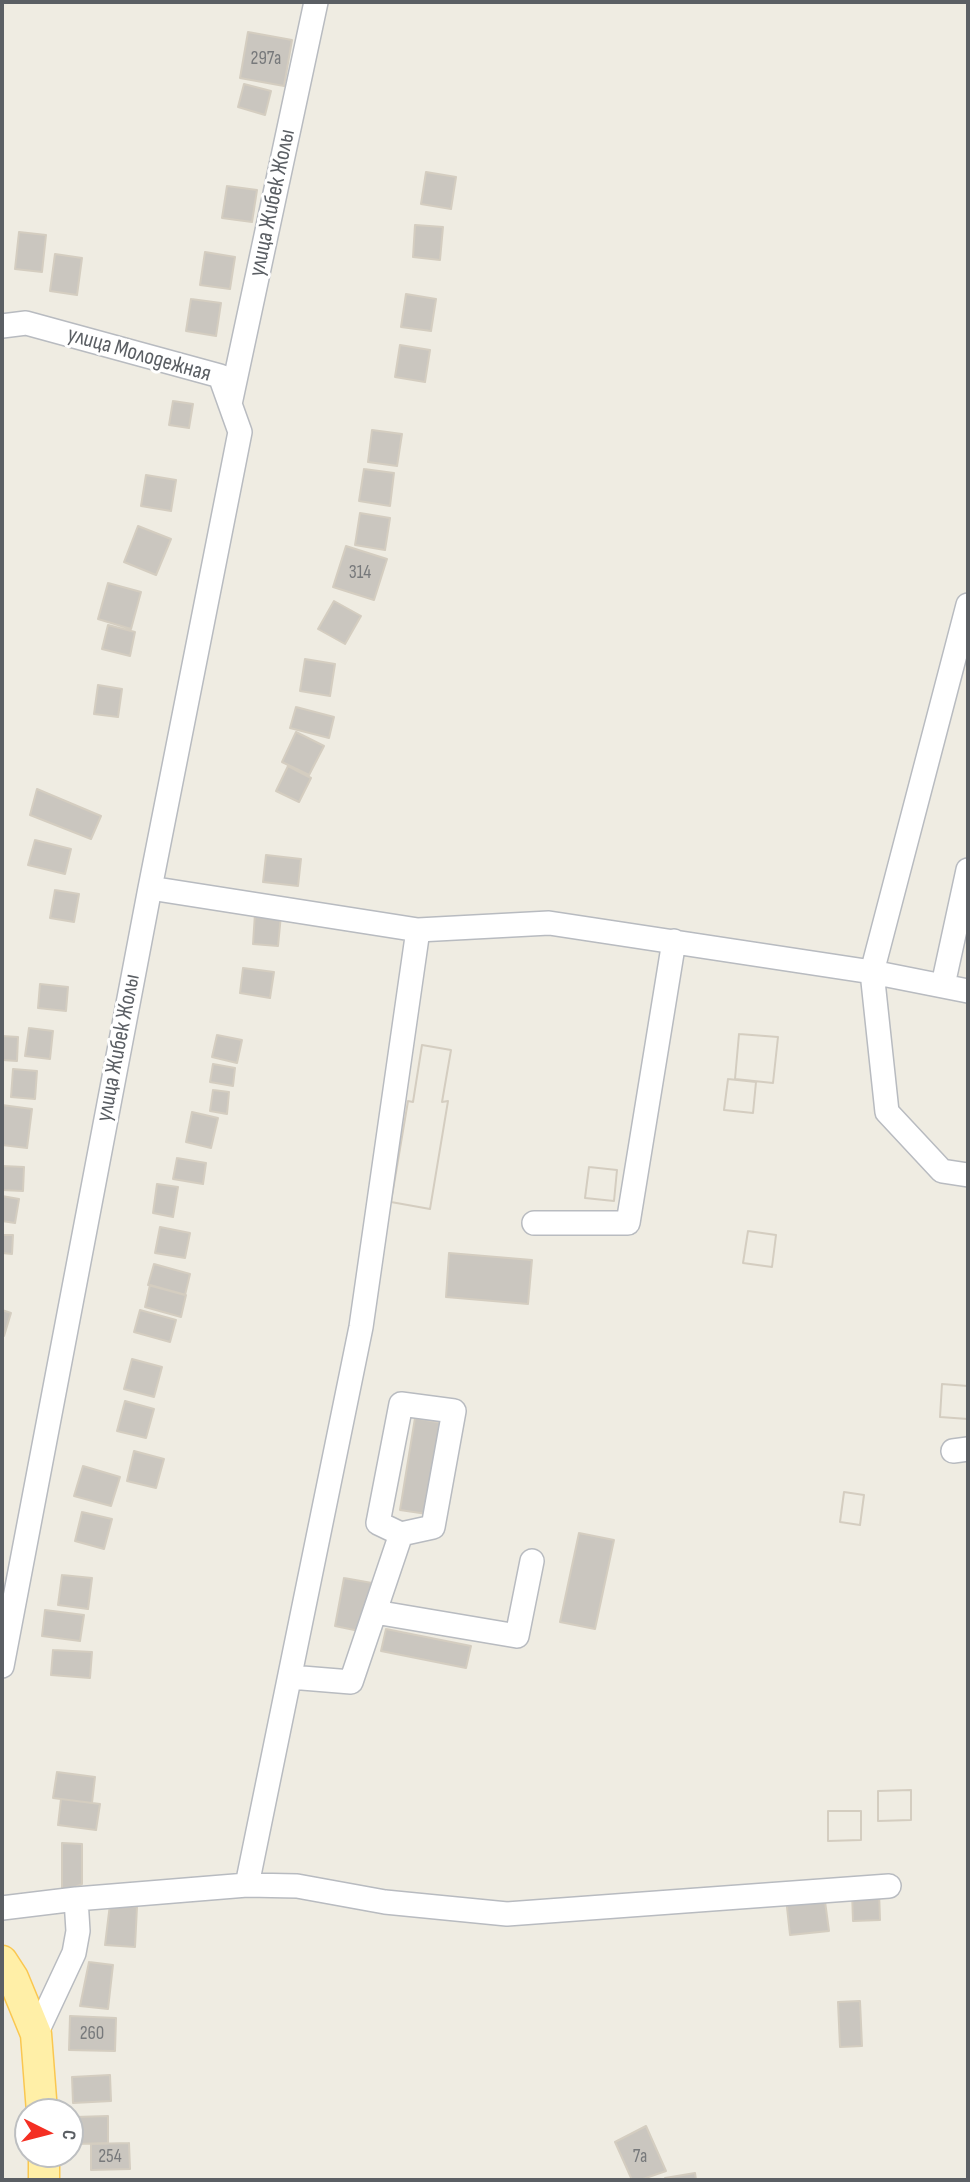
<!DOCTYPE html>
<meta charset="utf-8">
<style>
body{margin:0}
#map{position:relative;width:970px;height:2182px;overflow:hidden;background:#efece2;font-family:"Sofia Sans Condensed",sans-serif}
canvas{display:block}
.frame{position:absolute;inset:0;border:4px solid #5b5f64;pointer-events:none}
.north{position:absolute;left:14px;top:2098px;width:70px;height:70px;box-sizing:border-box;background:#fff;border:2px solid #bdbfc1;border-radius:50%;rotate:96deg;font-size:19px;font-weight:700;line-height:28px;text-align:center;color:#5b5f64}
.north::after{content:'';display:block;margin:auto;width:24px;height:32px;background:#f42f23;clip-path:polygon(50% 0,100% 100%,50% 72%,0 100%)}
</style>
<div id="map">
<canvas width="970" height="2182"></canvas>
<div class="frame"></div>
<div class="north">С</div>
</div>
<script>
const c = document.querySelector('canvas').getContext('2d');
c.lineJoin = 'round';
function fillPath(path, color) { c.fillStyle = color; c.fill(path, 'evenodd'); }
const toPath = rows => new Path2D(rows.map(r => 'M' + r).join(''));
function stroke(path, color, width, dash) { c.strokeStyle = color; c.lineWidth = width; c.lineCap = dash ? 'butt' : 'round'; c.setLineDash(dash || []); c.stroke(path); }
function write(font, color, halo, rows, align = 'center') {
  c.font = font + ' "Sofia Sans Condensed",sans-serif'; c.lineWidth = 6; c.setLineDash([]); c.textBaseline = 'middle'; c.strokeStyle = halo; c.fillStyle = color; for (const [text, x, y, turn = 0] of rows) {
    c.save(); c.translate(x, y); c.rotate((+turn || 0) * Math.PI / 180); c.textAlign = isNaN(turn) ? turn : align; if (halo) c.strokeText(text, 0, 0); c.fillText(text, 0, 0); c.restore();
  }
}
const building = toPath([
 [248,32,292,40,284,86,240,78,248,32],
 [244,84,271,91,265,115,238,107,244,84],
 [426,172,456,177,451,209,421,204,426,172],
 [227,186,257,190,252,222,222,218,227,186],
 [415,225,443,227,440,260,413,257,415,225],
 [19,232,46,235,42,272,15,269,19,232],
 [205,252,235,257,230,289,200,285,205,252],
 [55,254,82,258,77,295,50,291,55,254],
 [406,294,436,299,431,331,401,327,406,294],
 [191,299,221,303,216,336,186,331,191,299],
 [400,345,430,350,425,382,395,377,400,345],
 [173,401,193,404,189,428,169,425,173,401],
 [372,430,402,434,397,466,368,462,372,430],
 [364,469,394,473,390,506,359,501,364,469],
 [146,475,176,480,171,511,141,506,146,475],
 [360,513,390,518,385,550,355,545,360,513],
 [138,526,171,539,156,575,124,562,138,526],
 [346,546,387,559,374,600,333,587,346,546],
 [108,583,141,592,131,629,98,619,108,583],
 [334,601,361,616,345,644,318,629,334,601],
 [108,625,135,632,130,656,102,649,108,625],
 [305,659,335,664,330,696,300,691,305,659],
 [98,685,122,689,118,717,94,714,98,685],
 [296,707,334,717,329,738,290,728,296,707],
 [296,732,324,746,309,775,282,762,296,732],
 [288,766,311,778,299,802,276,791,288,766],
 [37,789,101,816,91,839,30,815,37,789],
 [35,840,71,849,65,874,28,865,35,840],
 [266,855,301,859,298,886,263,882,266,855],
 [55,890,79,894,74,922,50,918,55,890],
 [255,913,281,915,278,946,253,944,255,913],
 [243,968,274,972,270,998,240,993,243,968],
 [40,984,68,987,66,1011,38,1008,40,984],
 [29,1028,53,1031,50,1059,25,1056,29,1028],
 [739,1034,778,1037,773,1083,735,1079,739,1034],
 [739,1034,778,1037,773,1083,735,1079,739,1034],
 [217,1035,242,1040,237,1063,212,1057,217,1035],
 [2,1036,18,1037,17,1061,2,1060,2,1036],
 [422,1045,451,1050,442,1102,448,1101,430,1209,391,1202,408,1101,413,1102,422,1045],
 [422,1045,451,1050,442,1102,448,1101,430,1209,391,1202,408,1101,413,1102,422,1045],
 [213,1064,235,1068,233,1086,210,1082,213,1064],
 [13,1069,37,1071,35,1099,11,1097,13,1069],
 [728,1079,756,1082,753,1113,724,1110,728,1079],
 [728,1079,756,1082,753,1113,724,1110,728,1079],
 [213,1090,229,1092,227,1114,210,1111,213,1090],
 [2,1105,32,1109,27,1148,2,1145,2,1105],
 [192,1112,218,1118,211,1148,186,1142,192,1112],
 [177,1158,206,1163,203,1184,173,1179,177,1158],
 [2,1166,24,1167,23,1191,2,1190,2,1166],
 [589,1167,617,1170,614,1201,585,1198,589,1167],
 [589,1167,617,1170,614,1201,585,1198,589,1167],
 [157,1184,178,1187,173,1217,153,1213,157,1184],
 [2,1196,19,1199,15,1223,2,1221,2,1196],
 [160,1227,190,1233,185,1258,155,1253,160,1227],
 [748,1231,776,1235,772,1267,743,1263,748,1231],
 [748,1231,776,1235,772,1267,743,1263,748,1231],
 [2,1235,13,1235,12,1254,2,1253,2,1235],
 [449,1253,532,1260,528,1304,446,1297,449,1253],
 [154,1264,190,1274,185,1295,148,1285,154,1264],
 [150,1285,186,1295,181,1317,145,1307,150,1285],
 [2,1310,11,1313,4,1336,2,1335,2,1310],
 [140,1310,176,1320,170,1342,134,1332,140,1310],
 [132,1359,162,1367,154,1397,124,1389,132,1359],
 [942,1384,968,1386,968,1419,940,1417,942,1384],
 [942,1384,968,1386,968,1419,940,1417,942,1384],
 [125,1401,154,1409,146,1438,117,1431,125,1401],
 [415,1418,442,1423,427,1514,400,1510,415,1418],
 [134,1451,164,1459,156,1488,127,1481,134,1451],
 [83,1466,120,1477,111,1506,74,1496,83,1466],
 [844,1492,864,1495,860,1525,840,1522,844,1492],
 [844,1492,864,1495,860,1525,840,1522,844,1492],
 [82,1512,112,1519,104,1549,75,1541,82,1512],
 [579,1533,614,1540,595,1629,560,1622,579,1533],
 [62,1575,92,1578,88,1609,58,1605,62,1575],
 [344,1578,372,1583,364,1632,335,1626,344,1578],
 [45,1610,84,1615,80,1641,42,1636,45,1610],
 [386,1629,471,1646,466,1668,381,1651,386,1629],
 [53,1650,92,1652,90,1678,51,1675,53,1650],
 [57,1772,95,1777,92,1803,53,1798,57,1772],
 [911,1790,911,1820,878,1821,878,1791,911,1790],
 [911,1790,911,1820,878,1821,878,1791,911,1790],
 [61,1799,100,1804,96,1830,58,1825,61,1799],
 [828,1811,861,1811,861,1840,828,1841,828,1811],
 [828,1811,861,1811,861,1840,828,1841,828,1811],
 [62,1843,82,1844,82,1884,62,1893,62,1843],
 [879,1891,880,1920,853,1921,852,1892,879,1891],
 [824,1894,829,1931,790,1935,786,1898,824,1894],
 [110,1904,137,1907,135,1947,105,1945,110,1904],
 [89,1962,113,1965,108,2009,80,2006,89,1962],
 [860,2001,862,2046,840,2047,838,2002,860,2001],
 [70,2016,116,2018,115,2051,69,2050,70,2016],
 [110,2075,111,2101,73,2103,72,2077,110,2075],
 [108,2116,108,2143,76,2144,75,2117,108,2116],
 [646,2126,666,2171,640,2180,632,2180,615,2142,646,2126],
 [129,2143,130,2169,91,2170,91,2144,129,2143],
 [695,2173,696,2180,665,2180,665,2178,695,2173]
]);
fillPath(building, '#cac6bf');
stroke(building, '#d4cdc0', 2);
const minor = toPath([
 [2,326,26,323,220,376,240,432,150,888,2,1666],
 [230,404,316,2],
 [968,605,872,972,887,1112,942,1171,968,1175],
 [150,888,418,930,549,923,872,972,968,991],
 [943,985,968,870],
 [534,1223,628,1223,674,941],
 [953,1451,968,1449],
 [375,1612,517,1636,532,1561],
 [290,1677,351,1682,401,1534,433,1527,454,1411,401,1404,378,1523,401,1534],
 [247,1885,361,1327,418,930],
 [2,1908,76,1899,247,1885,297,1886,385,1902,507,1914,889,1886],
 [36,2034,74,1953,78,1931,76,1899]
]);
const major = toPath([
 [2,1961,13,1978,36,2034,42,2112],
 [44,2154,44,2180]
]);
stroke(minor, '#b8bbc0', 26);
stroke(major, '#fac750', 33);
stroke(minor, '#fff', 23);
stroke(major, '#ffefa7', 30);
write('19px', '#77797b', null, [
 ["297а",266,59],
 ["314",360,573],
 ["260",92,2034],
 ["254",110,2157],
 ["7а",640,2157]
]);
write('23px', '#5b5f64', '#fff', [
 ["улица Жибек Жолы",273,203,-78],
 ["улица Молодежная",139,355,16],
 ["улица Жибек Жолы",119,1048,-79]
]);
</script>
